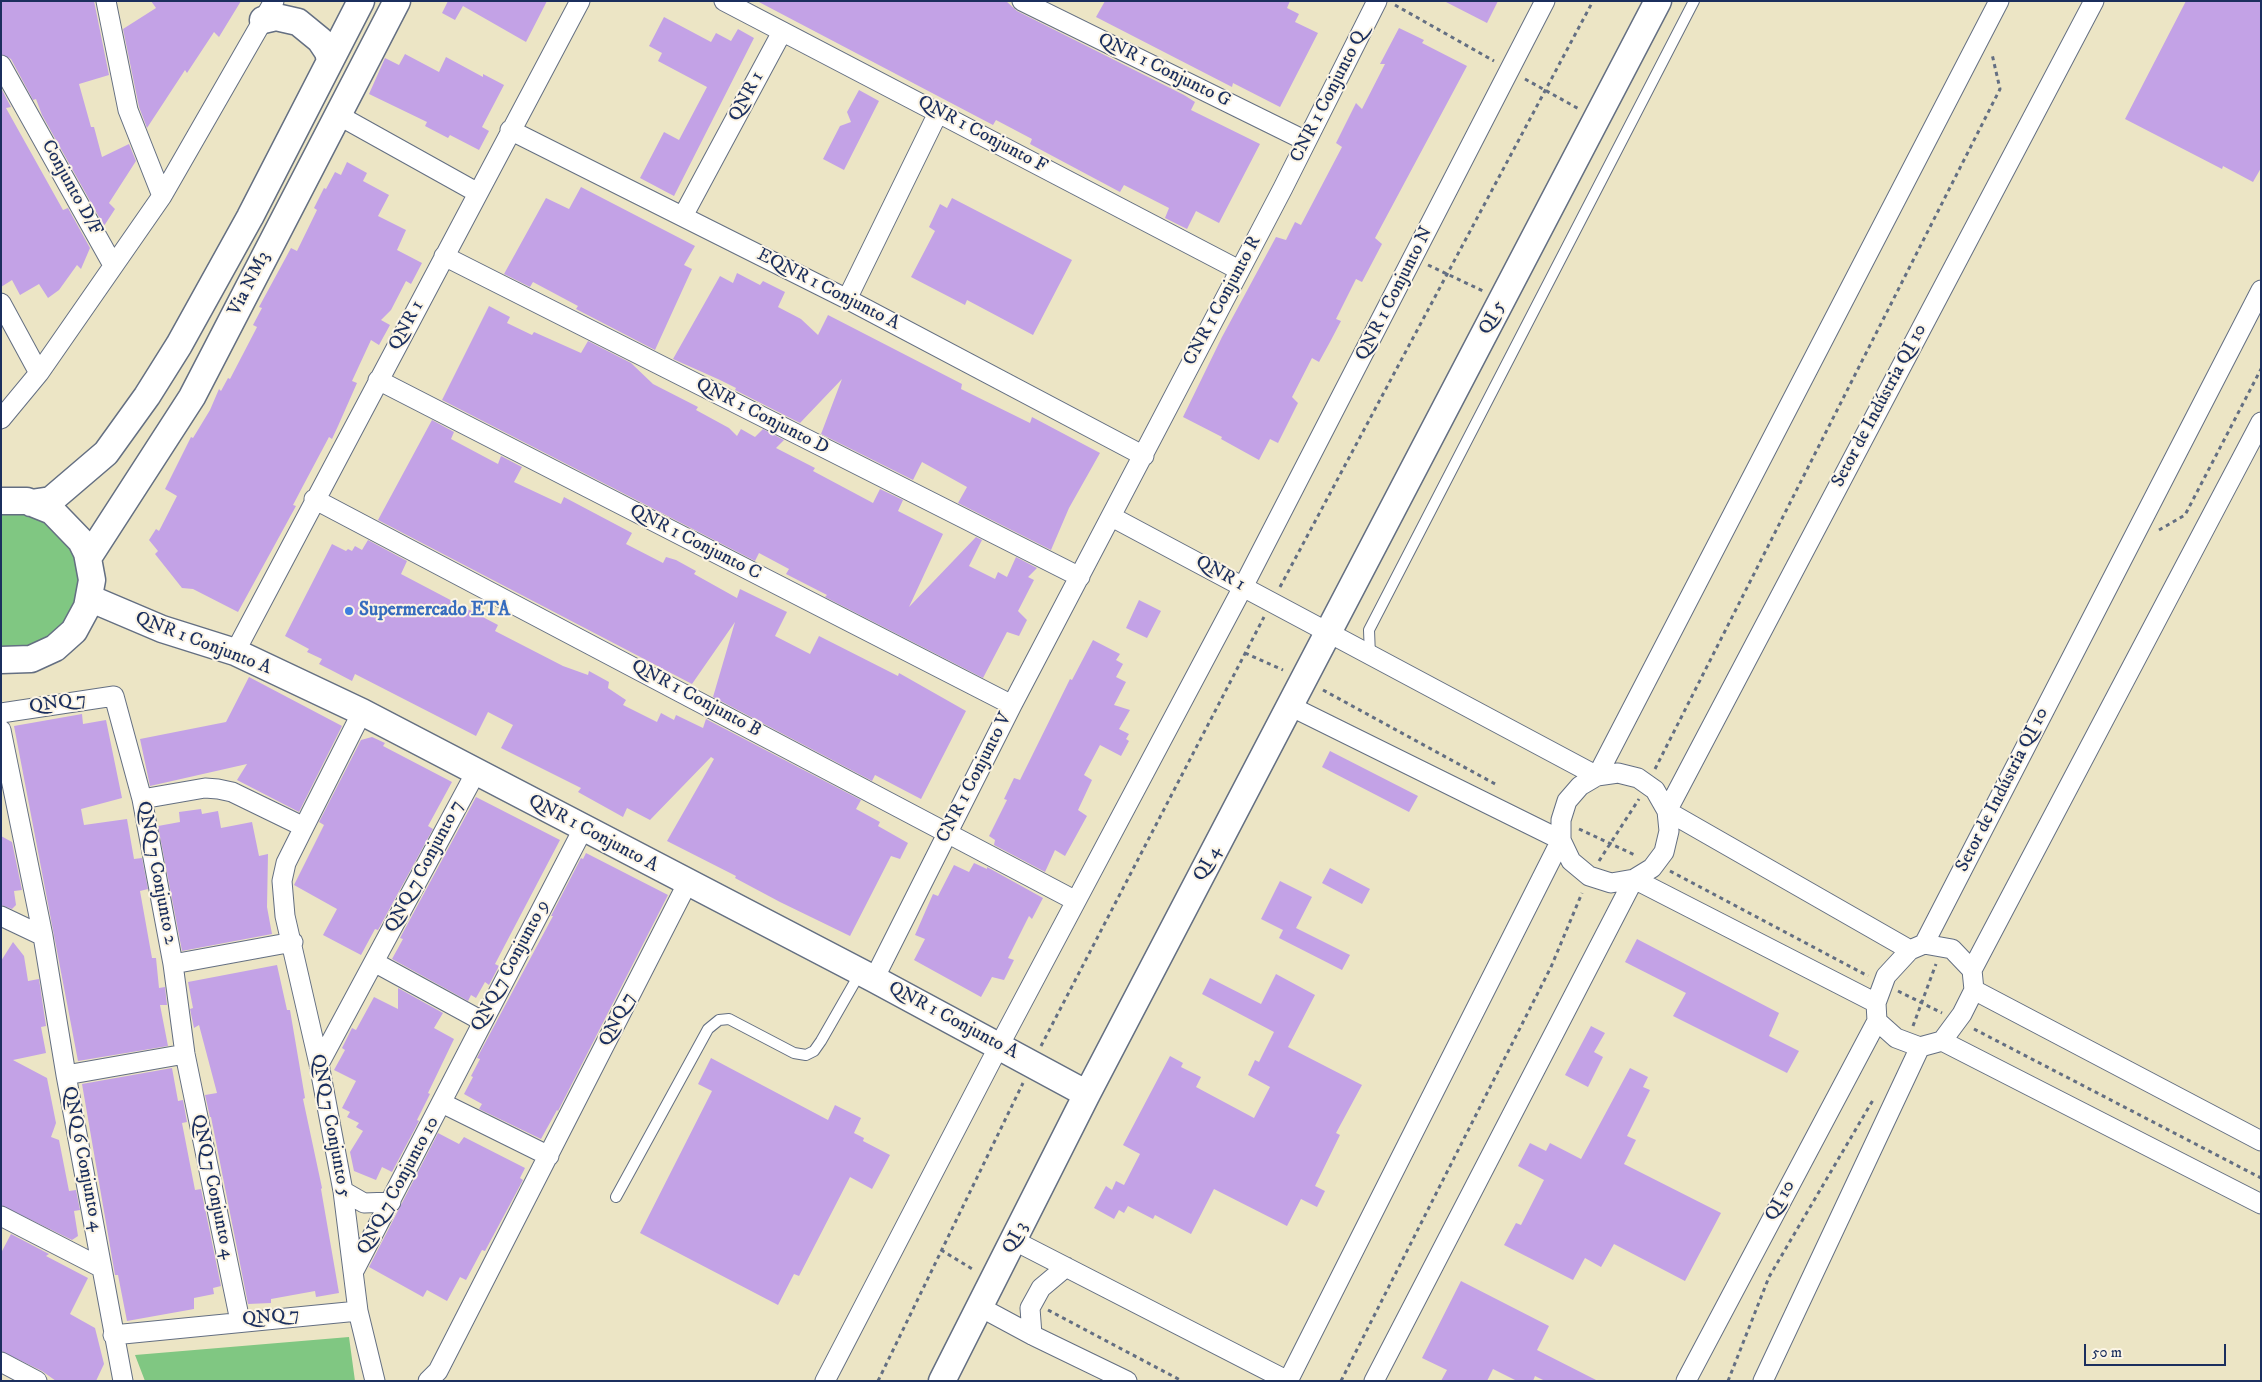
<!DOCTYPE html>
<meta charset="utf-8">
<style>
body{margin:0}
#map{position:relative;width:2262px;height:1382px;overflow:hidden;background:#ece5c5;font-family:"IM FELL DW Pica",serif}
canvas{display:block}
.frame{position:absolute;inset:0;border:2px solid #1b2f5e;pointer-events:none}
.scale{position:absolute;left:2084px;top:1344px;width:142px;height:22px;box-sizing:border-box;border:2px solid #1b2f5e;border-top:0;padding-left:6px;font-size:15px;line-height:18px;white-space:nowrap;color:#1b2f5e;-webkit-text-stroke:4px #fcf5e5;paint-order:stroke}
</style>
<div id="map">
<canvas width="2262" height="1382"></canvas>
<div class="frame"></div>
<div class="scale">50 m</div>
</div>
<script>
const c = document.querySelector('canvas').getContext('2d');
c.lineJoin = 'round';
function fillPath(path, color) { c.fillStyle = color; c.fill(path, 'evenodd'); }
const toPath = rows => new Path2D(rows.map(r => 'M' + r).join(''));
function stroke(path, color, width, dash) { c.strokeStyle = color; c.lineWidth = width; c.lineCap = dash ? 'butt' : 'round'; c.setLineDash(dash || []); c.stroke(path); }
function write(font, color, halo, rows, align = 'center') {
  c.font = font + ' "IM FELL DW Pica",serif'; c.lineWidth = 4; c.setLineDash([]); c.textBaseline = 'middle'; c.strokeStyle = halo; c.fillStyle = color; for (const [text, x, y, turn = 0] of rows) {
    c.save(); c.translate(x, y); c.rotate((+turn || 0) * Math.PI / 180); c.textAlign = isNaN(turn) ? turn : align; if (halo) c.strokeText(text, 0, 0); c.fillText(text, 0, 0); c.restore();
  }
}
fillPath(toPath([
 [1,501,21,502,87,553,74,631,1,660],
 [349,1337,355,1381,145,1381,135,1355]
]), '#80c782');
fillPath(toPath([
 [1,1,94,1,109,75,79,84,91,127,94,127,102,157,129,144,136,161,109,203,115,209,104,226,42,115,36,99,33,100,11,59,1,54],
 [151,1,241,1,219,37,214,32,187,73,185,70,147,128,139,107,123,29,156,8],
 [448,1,547,1,526,42,463,6,455,20,442,13],
 [757,1,1006,1,1017,11,1184,95,1195,102,1191,110,1260,144,1219,223,1196,211,1187,229,1165,218,1169,208,1124,185,1120,192,1030,144,1032,139,996,120,993,125],
 [1105,1,1290,1,1287,8,1299,14,1295,22,1318,33,1280,107,1233,83,1232,87,1096,17],
 [1444,1,1498,1,1487,23],
 [2186,1,2261,1,2261,168,2253,182,2223,166,2222,169,2125,119],
 [664,17,711,42,716,33,731,41,738,29,754,38,674,196,640,178,664,132,679,140,707,87,658,61,662,53,649,46],
 [1399,28,1424,40,1422,43,1467,66,1375,238,1382,244,1362,282,1356,279,1336,319,1341,321,1330,342,1319,362,1312,358,1292,397,1298,403,1278,443,1270,439,1259,460,1221,439,1222,437,1183,417,1222,337,1276,237,1286,240,1295,222,1301,225,1342,147,1336,143,1356,103,1362,109,1385,64,1380,64],
 [405,54,439,72,446,57,483,77,483,74,504,85,482,127,489,131,479,150,450,135,448,138,425,126,427,122,369,94,385,58,399,65],
 [1,88,11,107,6,108,63,210,68,208,90,248,81,269,77,265,59,290,48,298,39,284,20,295,12,280,1,287],
 [859,90,879,101,844,170,823,159,840,126,851,122,847,112],
 [347,162,367,173,363,181,389,195,378,216,406,230,397,250,422,263,411,284,406,281,391,310,381,320,390,325,379,345,371,340,352,381,357,383,338,426,332,439,329,437,304,484,293,505,296,506,238,612,193,589,182,588,155,554,158,551,149,540,156,529,159,531,177,496,165,489,191,437,193,438,210,410,219,389,221,391,228,378,230,379,255,331,257,327,253,325,262,308,259,307,291,248,297,251,317,210,314,208,324,188,326,189,335,172,341,175],
 [581,187,695,246,684,265,692,269,655,350,576,309,578,306,533,282,530,287,504,274,546,198,569,209],
 [952,198,1072,260,1033,335,967,300,965,305,911,277,935,231,929,227,940,204,947,208],
 [737,273,760,285,763,281,785,292,778,307,801,319,818,335,828,315,962,384,961,389,1030,423,1032,417,1100,453,1069,508,1051,550,958,503,967,487,922,462,913,480,821,434,842,379,800,423,735,390,736,388,720,380,673,359,720,276,733,283],
 [489,306,510,317,507,323,532,335,534,332,581,353,588,341,631,363,653,384,698,407,696,410,729,428,737,436,741,429,755,437,763,429,784,440,776,448,815,468,813,471,873,503,880,489,903,500,898,511,943,534,909,607,976,537,982,540,969,566,995,579,998,572,1007,577,1016,557,1037,568,1028,577,1034,580,1018,611,1027,620,1019,636,1007,632,983,678,825,597,827,595,786,574,789,569,759,553,755,561,442,400],
 [432,420,454,432,451,439,498,464,501,456,522,467,514,482,561,504,564,497,632,533,626,544,663,563,666,557,676,560,696,571,694,574,737,598,740,589,787,612,775,636,810,654,819,636,898,676,899,673,966,711,921,799,875,775,872,781,713,697,735,622,692,684,378,520],
 [368,540,407,561,401,574,498,625,495,631,563,666,588,675,589,671,609,682,608,688,626,700,623,705,657,722,661,713,674,720,676,715,703,728,706,719,861,800,856,809,880,822,878,826,908,843,900,859,891,856,850,936,780,902,735,878,736,876,667,841,714,759,711,757,650,820,627,808,623,817,578,792,581,788,501,748,513,725,488,712,476,736,355,674,352,681,331,670,319,664,322,659,307,652,309,649,285,636,332,544,346,551,348,549,352,551,355,546,362,550],
 [1139,600,1161,611,1147,638,1126,628],
 [1093,640,1120,654,1116,660,1123,664,1116,677,1126,682,1114,705,1130,710,1119,729,1129,734,1126,739,1129,741,1121,756,1100,745,1084,775,1092,780,1078,810,1087,816,1065,856,1055,850,1045,872,994,845,995,840,989,836,1007,800,1004,799,1014,778,1020,780,1070,679,1072,680],
 [249,677,342,726,299,812,237,780,247,764,150,786,140,739,226,722],
 [82,714,83,724,106,720,122,798,81,809,84,825,127,819,134,859,142,858,148,889,140,891,152,958,156,958,159,988,165,987,167,1005,160,1005,168,1046,78,1061,14,726],
 [372,737,385,743,383,746,452,782,428,826,433,829,378,930,375,929,361,955,323,935,337,909,294,885,324,825,319,822,361,740],
 [1330,751,1418,796,1409,812,1322,767],
 [476,797,560,840,495,964,499,966,489,985,485,982,476,998,471,995,468,1001,392,959,403,939,400,938],
 [201,809,202,814,218,811,221,828,252,822,259,856,268,854,267,907,272,934,182,951,158,826,180,822,179,812],
 [1,836,12,842,22,890,14,891,16,905,12,909,1,905],
 [586,853,668,895,558,1111,557,1110,541,1139,479,1109,482,1104,464,1094,473,1077,471,1076,480,1059,477,1058,553,916,551,916,581,858,583,859],
 [974,863,987,869,987,867,1043,898,1032,919,1029,916,1008,958,1014,960,1004,980,992,977,981,997,914,960,925,939,915,935,933,894,938,896,954,865,969,872],
 [1330,868,1370,889,1362,904,1322,883],
 [1280,881,1312,897,1296,928,1350,955,1342,970,1279,938,1283,930,1261,919],
 [1637,939,1779,1013,1769,1036,1799,1051,1787,1073,1673,1016,1686,993,1625,962],
 [13,942,24,956,28,981,39,979,46,1026,41,1027,46,1053,13,1060,47,1078,56,1123,51,1137,59,1140,69,1191,76,1190,80,1210,74,1211,78,1236,72,1240,1,1205,1,961],
 [277,965,287,1010,290,1010,305,1098,303,1099,322,1188,321,1189,339,1293,316,1297,315,1291,271,1299,271,1303,248,1304,211,1117,210,1117,205,1095,217,1093,199,1025,194,1028,190,1009,193,1008,188,982],
 [1276,974,1315,995,1288,1047,1362,1085,1336,1133,1340,1135,1315,1186,1325,1191,1317,1207,1301,1199,1287,1226,1214,1189,1191,1234,1155,1215,1153,1219,1128,1206,1124,1213,1119,1210,1114,1219,1094,1208,1106,1186,1112,1190,1116,1181,1124,1185,1140,1154,1123,1145,1170,1056,1183,1063,1181,1067,1201,1077,1196,1087,1254,1118,1270,1087,1248,1075,1255,1060,1259,1062,1274,1032,1202,994,1210,978,1261,1004],
 [398,988,443,1013,434,1028,454,1039,428,1093,430,1094,417,1120,419,1121,392,1172,382,1167,376,1180,354,1171,350,1152,363,1131,356,1127,359,1123,347,1117,350,1112,342,1108,356,1081,334,1070,345,1050,342,1048,352,1028,356,1030,374,997,398,1009],
 [1591,1026,1605,1033,1594,1052,1603,1057,1588,1087,1565,1075],
 [711,1058,828,1120,835,1105,861,1118,854,1133,864,1138,863,1141,890,1155,872,1189,850,1177,799,1276,794,1274,778,1305,640,1233,712,1091,698,1084],
 [172,1068,178,1101,183,1100,187,1122,182,1123,195,1190,201,1189,221,1286,213,1288,214,1294,194,1298,194,1309,127,1321,118,1275,115,1275,82,1084],
 [1630,1068,1648,1077,1643,1087,1650,1090,1627,1136,1636,1140,1624,1164,1721,1213,1685,1281,1614,1244,1601,1267,1585,1258,1573,1280,1504,1245,1516,1223,1521,1225,1544,1180,1518,1166,1530,1143,1546,1151,1550,1143,1581,1159],
 [438,1133,459,1144,464,1137,525,1168,520,1178,523,1180,485,1251,482,1250,466,1280,460,1277,447,1301,427,1290,423,1297,369,1267],
 [11,1234,49,1254,46,1256,88,1278,70,1314,95,1328,104,1364,96,1381,56,1381,42,1371,1,1351,1,1253],
 [1461,1281,1549,1326,1537,1350,1598,1381,1545,1381,1535,1376,1533,1381,1517,1381,1493,1369,1487,1381,1441,1381,1447,1370,1422,1358]
]), '#c3a2e6');
const lane = toPath([
 [1370,656,1369,630,1694,1],
 [616,1197,708,1029,719,1020,729,1019,794,1053,806,1055,814,1051,821,1041,860,973]
]);
const street = toPath([
 [106,1,128,110,162,196],
 [724,1,1239,270],
 [1022,1,1306,141],
 [1,65,113,265],
 [338,115,478,193],
 [510,130,847,299,1144,456],
 [683,216,782,32],
 [444,256,1080,577],
 [847,299,938,113],
 [1,303,39,373],
 [378,380,1012,705],
 [1,419,39,373,162,196,274,1],
 [314,499,1076,901],
 [1112,517,1597,776,1618,773,1638,778,1655,790,1667,811,1669,831,1664,852,1652,868,1634,879,1611,883,1589,876,1571,861,1561,840,1561,820,1567,801,1580,786,1597,776],
 [235,652,580,1],
 [362,712,304,827,286,863,282,881,285,916,319,1064,343,1191,358,1311,375,1381],
 [1,713,114,696,142,799,173,964,185,1054,240,1321],
 [1,730,43,936,66,1075,123,1381],
 [1597,776,1999,1],
 [142,799,205,788,218,789,232,792,304,827],
 [1,916,43,936],
 [1924,944,2261,290],
 [1910,950,1667,811,2094,1],
 [374,962,482,1021],
 [173,964,293,942],
 [1972,970,2261,422],
 [874,979,1012,705,1283,188,1377,1],
 [1974,990,2261,1141],
 [1942,1041,1962,1014,1974,990,1972,970,1952,949,1924,944,1910,950,1886,976,1876,1003,1877,1021,1896,1038,1920,1047,1942,1041,2261,1204],
 [319,1064,476,772],
 [66,1075,185,1054],
 [442,1103,549,1156],
 [343,1191,364,1203,391,1202],
 [1,1216,102,1268],
 [1015,1241,1288,1381],
 [355,1269,583,829],
 [980,1307,1032,1335,1127,1381],
 [113,1335,358,1311],
 [1032,1335,1030,1308,1041,1288,1066,1267],
 [1,1362,37,1381],
 [428,1381,438,1371,687,884],
 [825,1381,999,1046,1243,587,1545,1],
 [1288,1381,1561,840,1290,706],
 [1374,1381,1634,879,1876,1003],
 [1686,1381,1877,1021],
 [1763,1381,1920,1047]
]);
const secondary = toPath([
 [263,20,276,17,298,22,320,40,328,52,330,61],
 [1,501,27,501,52,511,81,541,87,553,92,580,87,607,74,631,55,648,31,659,1,660],
 [31,503,51,500,106,453,147,396,179,345,250,217,361,1],
 [88,558,192,397,397,1],
 [89,598,162,629,235,652,362,712,874,979,1087,1094],
 [942,1381,1087,1094,1658,1]
]);
stroke(lane, '#646f82', 12);
stroke(street, '#646f82', 21);
stroke(secondary, '#646f82', 29);
stroke(toPath([
 [1395,5,1494,61],
 [1525,79,1579,109],
 [1428,265,1483,291],
 [2159,530,2185,515,2261,369],
 [1280,587,1593,1],
 [1245,653,1283,670],
 [1323,690,1497,785],
 [1655,769,2000,89,1992,54],
 [1579,829,1637,856],
 [1599,861,1639,799],
 [1670,871,1868,976],
 [1898,991,1942,1013],
 [1913,1026,1936,964],
 [1974,1029,2261,1178],
 [1041,1046,1264,617],
 [941,1250,974,1270],
 [1048,1310,1182,1381],
 [878,1381,1023,1083],
 [1341,1381,1551,967,1582,893],
 [1728,1381,1769,1277,1873,1100]
]), '#646f82', 3, [4, 4]);
stroke(lane, '#fff', 10);
stroke(street, '#fff', 19);
stroke(secondary, '#fff', 26);
for (const [x, y, r, color] of [
 [349,611,5,"#3f7fe0"]
]) { const dot = new Path2D(); dot.arc(x, y, r, 0, 2 * Math.PI); c.fillStyle = color; c.fill(dot); stroke(dot, '#fcf5e5', 2); }
write('19px', '#1b2f5e', '#fcf5e5', [
 ["QNR 1 Conjunto G",1164,71,26],
 ["QNR 1",747,97,-62],
 ["CNR 1 Conjunto Q",1329,97,-63],
 ["QNR 1 Conjunto F",982,135,28],
 ["Conjunto D/F",71,188,61],
 ["Via NM3",250,284,-63],
 ["EQNR 1 Conjunto A",828,290,27],
 ["QNR 1 Conjunto N",1395,294,-63],
 ["CNR 1 Conjunto R",1223,301,-62],
 ["QI 5",1493,318,-62],
 ["QNR 1",407,326,-62],
 ["Setor de Indústria QI 10",1880,406,-62],
 ["QNR 1 Conjunto D",762,417,27],
 ["QNR 1 Conjunto C",695,543,27],
 ["QNR 1",1220,574,29],
 ["QNR 1 Conjunto A",203,644,21],
 ["QNR 1 Conjunto B",696,699,28],
 ["QNQ 7",58,704,-8],
 ["CNR 1 Conjunto V",975,778,-63],
 ["Setor de Indústria QI 10",2003,790,-63],
 ["QNR 1 Conjunto A",593,834,28],
 ["QI 4",1208,864,-62],
 ["QNQ 7 Conjunto 7",425,867,-62],
 ["QNQ 7 Conjunto 2",156,873,79],
 ["QNQ 7 Conjunto 9",511,966,-62],
 ["QNQ 7",618,1020,-63],
 ["QNR 1 Conjunto A",953,1021,28],
 ["QNQ 7 Conjunto 5",330,1126,79],
 ["QNQ 6 Conjunto 4",82,1159,79],
 ["QNQ 7 Conjunto 10",399,1186,-62],
 ["QNQ 7 Conjunto 4",212,1187,78],
 ["QI 10",1781,1201,-62],
 ["QI 3",1016,1238,-63],
 ["QNQ 7",271,1318,-5]
]);
write('bold 19px', '#366cbe', '#fcf5e5', [
 ["Supermercado ETA",359,611]
], 'left');
</script>
